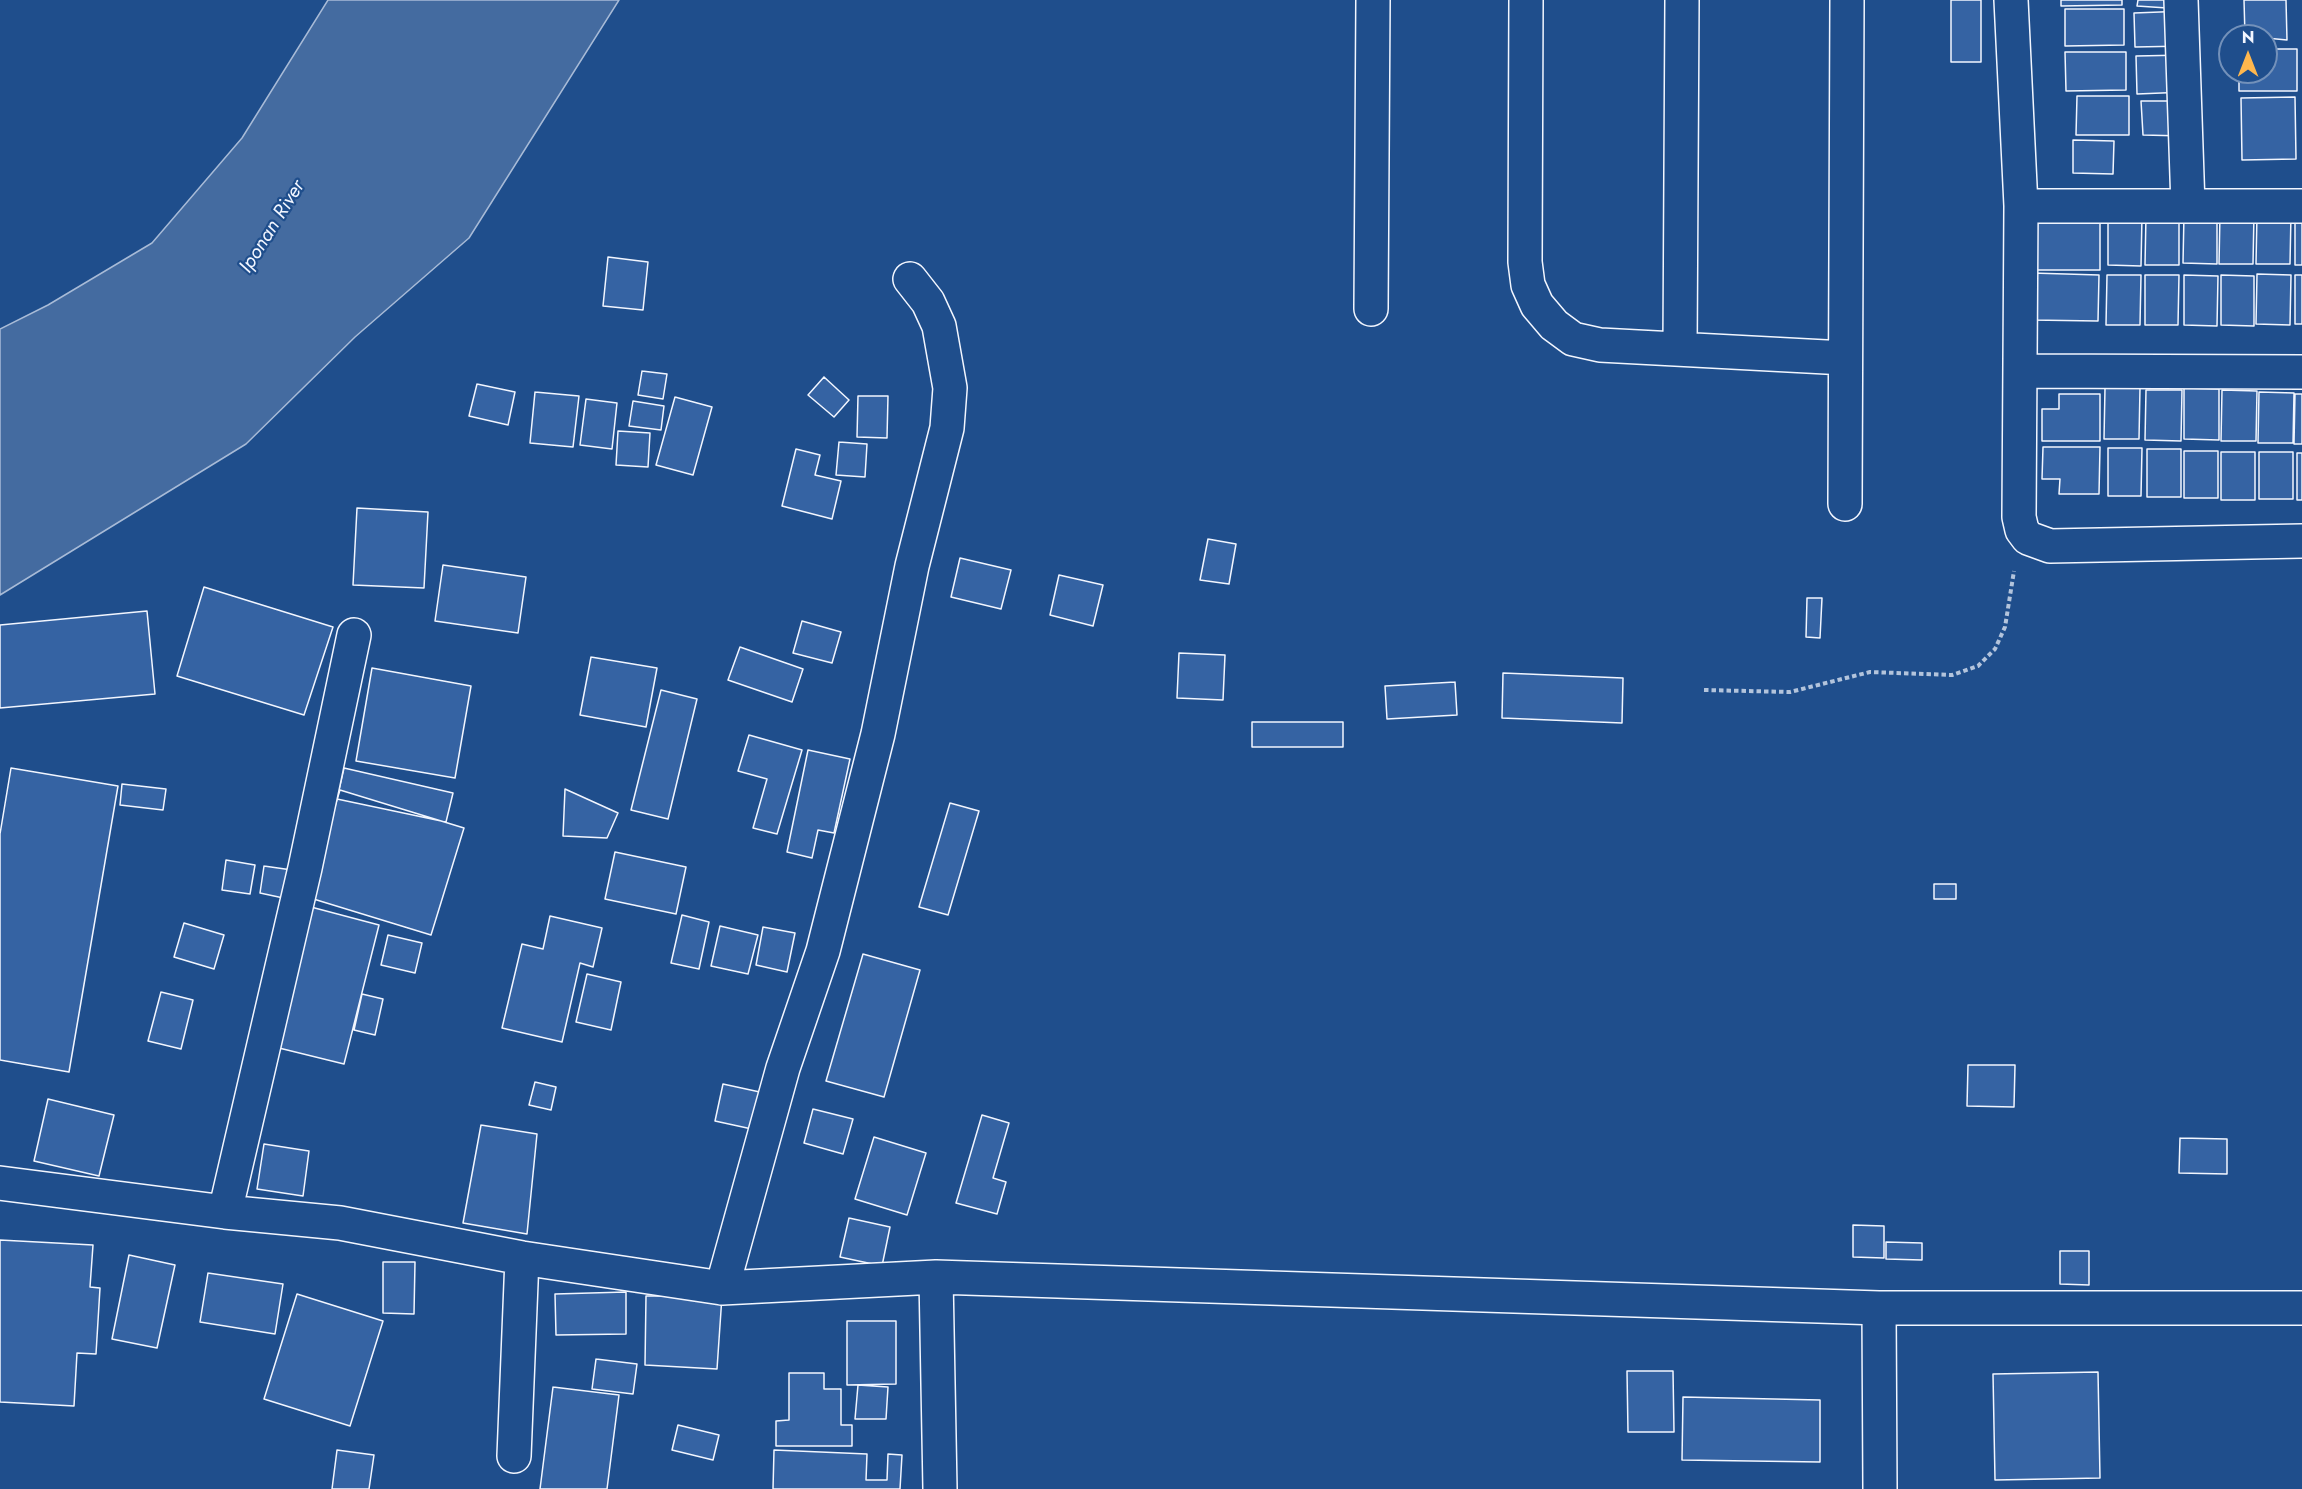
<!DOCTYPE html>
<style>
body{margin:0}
#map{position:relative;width:2302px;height:1489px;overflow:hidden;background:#1f4e8c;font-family:Jost,sans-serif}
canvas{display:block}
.north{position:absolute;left:2218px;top:24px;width:60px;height:60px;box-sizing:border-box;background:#1f4e8c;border:2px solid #7391ba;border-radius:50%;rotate:0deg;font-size:16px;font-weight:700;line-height:24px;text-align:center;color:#f2f6ff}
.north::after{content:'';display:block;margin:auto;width:21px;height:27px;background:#ffb74d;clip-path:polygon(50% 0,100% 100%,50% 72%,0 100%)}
</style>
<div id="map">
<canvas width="2302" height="1489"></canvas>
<div class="north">N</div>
</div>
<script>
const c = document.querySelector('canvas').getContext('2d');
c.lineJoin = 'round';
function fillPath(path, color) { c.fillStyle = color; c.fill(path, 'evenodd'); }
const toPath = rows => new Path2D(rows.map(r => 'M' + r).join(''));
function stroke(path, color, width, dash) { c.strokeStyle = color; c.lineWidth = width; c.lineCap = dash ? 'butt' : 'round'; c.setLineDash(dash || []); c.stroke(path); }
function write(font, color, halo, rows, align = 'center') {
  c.font = font + ' Jost,sans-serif'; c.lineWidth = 4.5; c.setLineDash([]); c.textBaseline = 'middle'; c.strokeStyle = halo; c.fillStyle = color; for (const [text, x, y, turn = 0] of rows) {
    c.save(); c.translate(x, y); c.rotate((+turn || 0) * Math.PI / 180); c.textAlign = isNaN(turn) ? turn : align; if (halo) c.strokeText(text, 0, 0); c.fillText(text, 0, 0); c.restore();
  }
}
const water = toPath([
 [328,0,619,0,469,238,355,337,246,444,0,595,0,329,48,305,152,243,242,138,328,0]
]);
fillPath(water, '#446ba0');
stroke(water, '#a8bbd7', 1.5);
const building = toPath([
 [1951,0,1981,0,1981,62,1951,62,1951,0],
 [2061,0,2122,0,2122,5,2061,6,2061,0],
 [2138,0,2183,0,2182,9,2137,6,2138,0],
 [2244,0,2286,0,2287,40,2245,36,2244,0],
 [2065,9,2124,9,2124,45,2065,46,2065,9],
 [2186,11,2186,46,2135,47,2134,13,2186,11],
 [2266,49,2297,49,2297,91,2239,91,2239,72,2266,72,2266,49],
 [2065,52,2126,52,2126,90,2066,91,2065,52],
 [2185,55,2186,92,2137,94,2136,56,2185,55],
 [2077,96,2129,96,2129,135,2076,135,2077,96],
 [2295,97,2296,159,2242,160,2241,98,2295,97],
 [2141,101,2182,101,2184,136,2143,135,2141,101],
 [2073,140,2114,141,2113,174,2073,173,2073,140],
 [2031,213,2100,214,2100,270,2031,270,2031,213],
 [2184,214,2217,214,2217,264,2183,263,2184,214],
 [2220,214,2254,214,2253,264,2219,264,2220,214],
 [2257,214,2291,214,2290,264,2256,264,2257,214],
 [2108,215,2142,216,2141,266,2108,265,2108,215],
 [2146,215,2179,216,2179,265,2145,265,2146,215],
 [2295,215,2302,215,2302,265,2295,265,2295,215],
 [608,257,648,262,643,310,603,306,608,257],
 [2032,273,2099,275,2098,321,2031,320,2032,273],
 [2257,274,2291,275,2290,325,2256,324,2257,274],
 [2107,275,2141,275,2140,325,2106,325,2107,275],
 [2145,275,2179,275,2178,325,2145,325,2145,275],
 [2184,275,2218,276,2217,326,2184,325,2184,275],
 [2221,275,2254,276,2254,326,2221,325,2221,275],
 [2295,275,2302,275,2302,324,2295,324,2295,275],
 [642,371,667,374,663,399,638,395,642,371],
 [824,377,849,400,834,417,808,395,824,377],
 [477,384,515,392,508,425,469,416,477,384],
 [2105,388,2140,388,2139,439,2104,439,2105,388],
 [2184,388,2219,389,2219,440,2184,439,2184,388],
 [2146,390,2182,390,2181,441,2145,440,2146,390],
 [2222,390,2257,391,2256,441,2221,441,2222,390],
 [535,392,579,396,573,447,530,443,535,392],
 [2259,392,2294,393,2293,443,2258,443,2259,392],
 [2059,394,2100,394,2100,441,2042,441,2042,409,2059,409,2059,394],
 [2295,394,2302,394,2302,444,2294,444,2295,394],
 [858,396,888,396,887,438,857,437,858,396],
 [675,397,712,407,693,475,656,465,675,397],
 [586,399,617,403,612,449,580,445,586,399],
 [633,401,664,406,661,430,629,426,633,401],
 [618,431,650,433,648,467,616,465,618,431],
 [839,442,867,444,865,477,836,475,839,442],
 [2043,447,2100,447,2099,494,2059,494,2060,479,2042,479,2043,447],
 [2108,448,2142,448,2141,496,2108,496,2108,448],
 [796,449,820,455,815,475,841,481,832,519,782,506,796,449],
 [2147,449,2181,449,2181,497,2147,497,2147,449],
 [2184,451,2218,451,2218,498,2184,498,2184,451],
 [2221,452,2255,452,2255,500,2221,500,2221,452],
 [2259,452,2293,452,2293,499,2259,499,2259,452],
 [2297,453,2302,453,2302,500,2297,500,2297,453],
 [357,508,428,512,424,588,353,585,357,508],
 [1208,539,1236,544,1229,584,1200,580,1208,539],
 [960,558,1011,570,1001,609,951,597,960,558],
 [443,565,526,577,518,633,435,621,443,565],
 [1059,575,1103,585,1093,626,1050,615,1059,575],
 [204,587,333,627,304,715,177,676,204,587],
 [1807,598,1822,598,1820,638,1806,637,1807,598],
 [147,611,155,694,0,708,0,625,147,611],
 [802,621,841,632,832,663,793,653,802,621],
 [740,647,803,669,792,702,728,680,740,647],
 [1179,653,1225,655,1223,700,1177,698,1179,653],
 [591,657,657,668,646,727,580,715,591,657],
 [372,668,471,686,455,778,356,761,372,668],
 [1503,673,1623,678,1622,723,1502,718,1503,673],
 [1455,682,1457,715,1387,719,1385,686,1455,682],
 [661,690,697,699,668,819,631,810,661,690],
 [1252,722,1343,722,1343,747,1252,747,1252,722],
 [749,735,802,750,777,834,753,828,767,779,738,771,749,735],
 [808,750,850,759,834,833,818,830,812,858,787,852,808,750],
 [11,768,118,786,69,1072,0,1060,0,834,11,768],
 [344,768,453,793,446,822,337,799,344,768],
 [122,784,166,789,163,810,120,805,122,784],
 [565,789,618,813,607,838,563,836,565,789],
 [340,790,464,828,431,935,307,897,340,790],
 [950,803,979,811,948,915,919,907,950,803],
 [615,852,686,867,676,914,605,899,615,852],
 [226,860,255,865,250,894,222,890,226,860],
 [264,866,292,870,288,899,260,893,264,866],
 [1934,884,1956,884,1956,899,1934,899,1934,884],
 [311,907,379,925,344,1064,275,1047,311,907],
 [682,915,709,922,699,969,671,963,682,915],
 [550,916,602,928,593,967,580,963,562,1042,502,1028,522,944,543,949,550,916],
 [184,923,224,935,214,969,174,957,184,923],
 [720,926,758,935,748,974,711,966,720,926],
 [763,927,795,933,787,972,756,965,763,927],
 [388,935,422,943,415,973,381,965,388,935],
 [863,954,920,970,884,1097,826,1081,863,954],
 [587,974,621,982,611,1030,576,1022,587,974],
 [161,992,193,1000,181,1049,148,1041,161,992],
 [362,994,383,999,375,1035,354,1030,362,994],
 [1968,1065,2015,1065,2014,1107,1967,1106,1968,1065],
 [535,1082,556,1087,551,1110,529,1105,535,1082],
 [723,1084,769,1094,761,1131,715,1121,723,1084],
 [48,1099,114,1115,99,1176,34,1161,48,1099],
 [813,1109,853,1119,843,1154,804,1143,813,1109],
 [982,1115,1009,1123,993,1178,1006,1182,997,1214,956,1203,982,1115],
 [481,1125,537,1134,527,1234,463,1223,481,1125],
 [874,1137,926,1153,907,1215,855,1199,874,1137],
 [2180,1138,2227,1139,2227,1174,2179,1173,2180,1138],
 [264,1144,309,1151,303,1196,257,1189,264,1144],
 [849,1218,890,1227,882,1266,840,1257,849,1218],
 [1853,1225,1884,1226,1884,1258,1853,1257,1853,1225],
 [0,1240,93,1245,90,1287,100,1288,96,1354,77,1353,74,1406,0,1402,0,1240],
 [1886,1242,1922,1243,1922,1260,1886,1259,1886,1242],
 [2060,1251,2089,1251,2089,1285,2060,1284,2060,1251],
 [129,1255,175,1265,157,1348,112,1339,129,1255],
 [383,1262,415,1262,414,1314,383,1313,383,1262],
 [208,1273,283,1284,275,1334,200,1322,208,1273],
 [626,1292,626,1334,556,1335,555,1294,626,1292],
 [297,1294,383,1321,350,1426,264,1399,297,1294],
 [646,1296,722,1296,717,1369,645,1365,646,1296],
 [847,1321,896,1321,896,1384,847,1385,847,1321],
 [596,1359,637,1364,633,1394,592,1389,596,1359],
 [1627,1371,1673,1371,1674,1432,1628,1432,1627,1371],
 [2098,1372,2100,1478,1995,1480,1993,1374,2098,1372],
 [789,1373,824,1373,824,1389,841,1389,841,1425,852,1425,852,1446,776,1446,776,1421,789,1420,789,1373],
 [858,1385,888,1387,886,1419,855,1419,858,1385],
 [553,1387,619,1395,607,1489,540,1489,553,1387],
 [1683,1397,1820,1400,1820,1462,1682,1460,1683,1397],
 [678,1425,719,1435,713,1460,672,1450,678,1425],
 [337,1450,374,1455,369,1489,332,1489,337,1450],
 [774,1450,867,1454,866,1480,887,1480,888,1454,902,1455,900,1489,773,1489,774,1450]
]);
fillPath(building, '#3563a3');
stroke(building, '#f2f6ff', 1.5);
const minor = toPath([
 [1526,0,1525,262,1528,285,1537,305,1554,325,1573,339,1600,345,1845,358],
 [2011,0,2021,206,2019,517,2022,530,2028,538,2050,546,2302,541],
 [2181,0,2188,206],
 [2021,206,2302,206],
 [1371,309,1373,0],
 [1680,349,1682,0],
 [2020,371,2302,372],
 [1845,504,1847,0],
 [0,1183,225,1212,340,1223,522,1258,722,1288,936,1277,1879,1308,2302,1308],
 [225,1212,305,868,354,635],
 [936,1277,940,1489],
 [722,1288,783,1068,823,951,878,734,912,566,947,428,950,388,939,326,928,302,910,279],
 [1879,1308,1880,1489],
 [514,1456,522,1258]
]);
stroke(minor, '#f2f6ff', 36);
stroke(toPath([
 [1704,690,1790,692,1870,672,1952,675,1978,666,1995,649,2005,627,2014,571]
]), '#b3c4dc', 4, [4.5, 3]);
stroke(minor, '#1f4e8c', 33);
write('italic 20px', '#f2f6ff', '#1f4e8c', [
 ["Iponan River",273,227,-58]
]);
</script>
